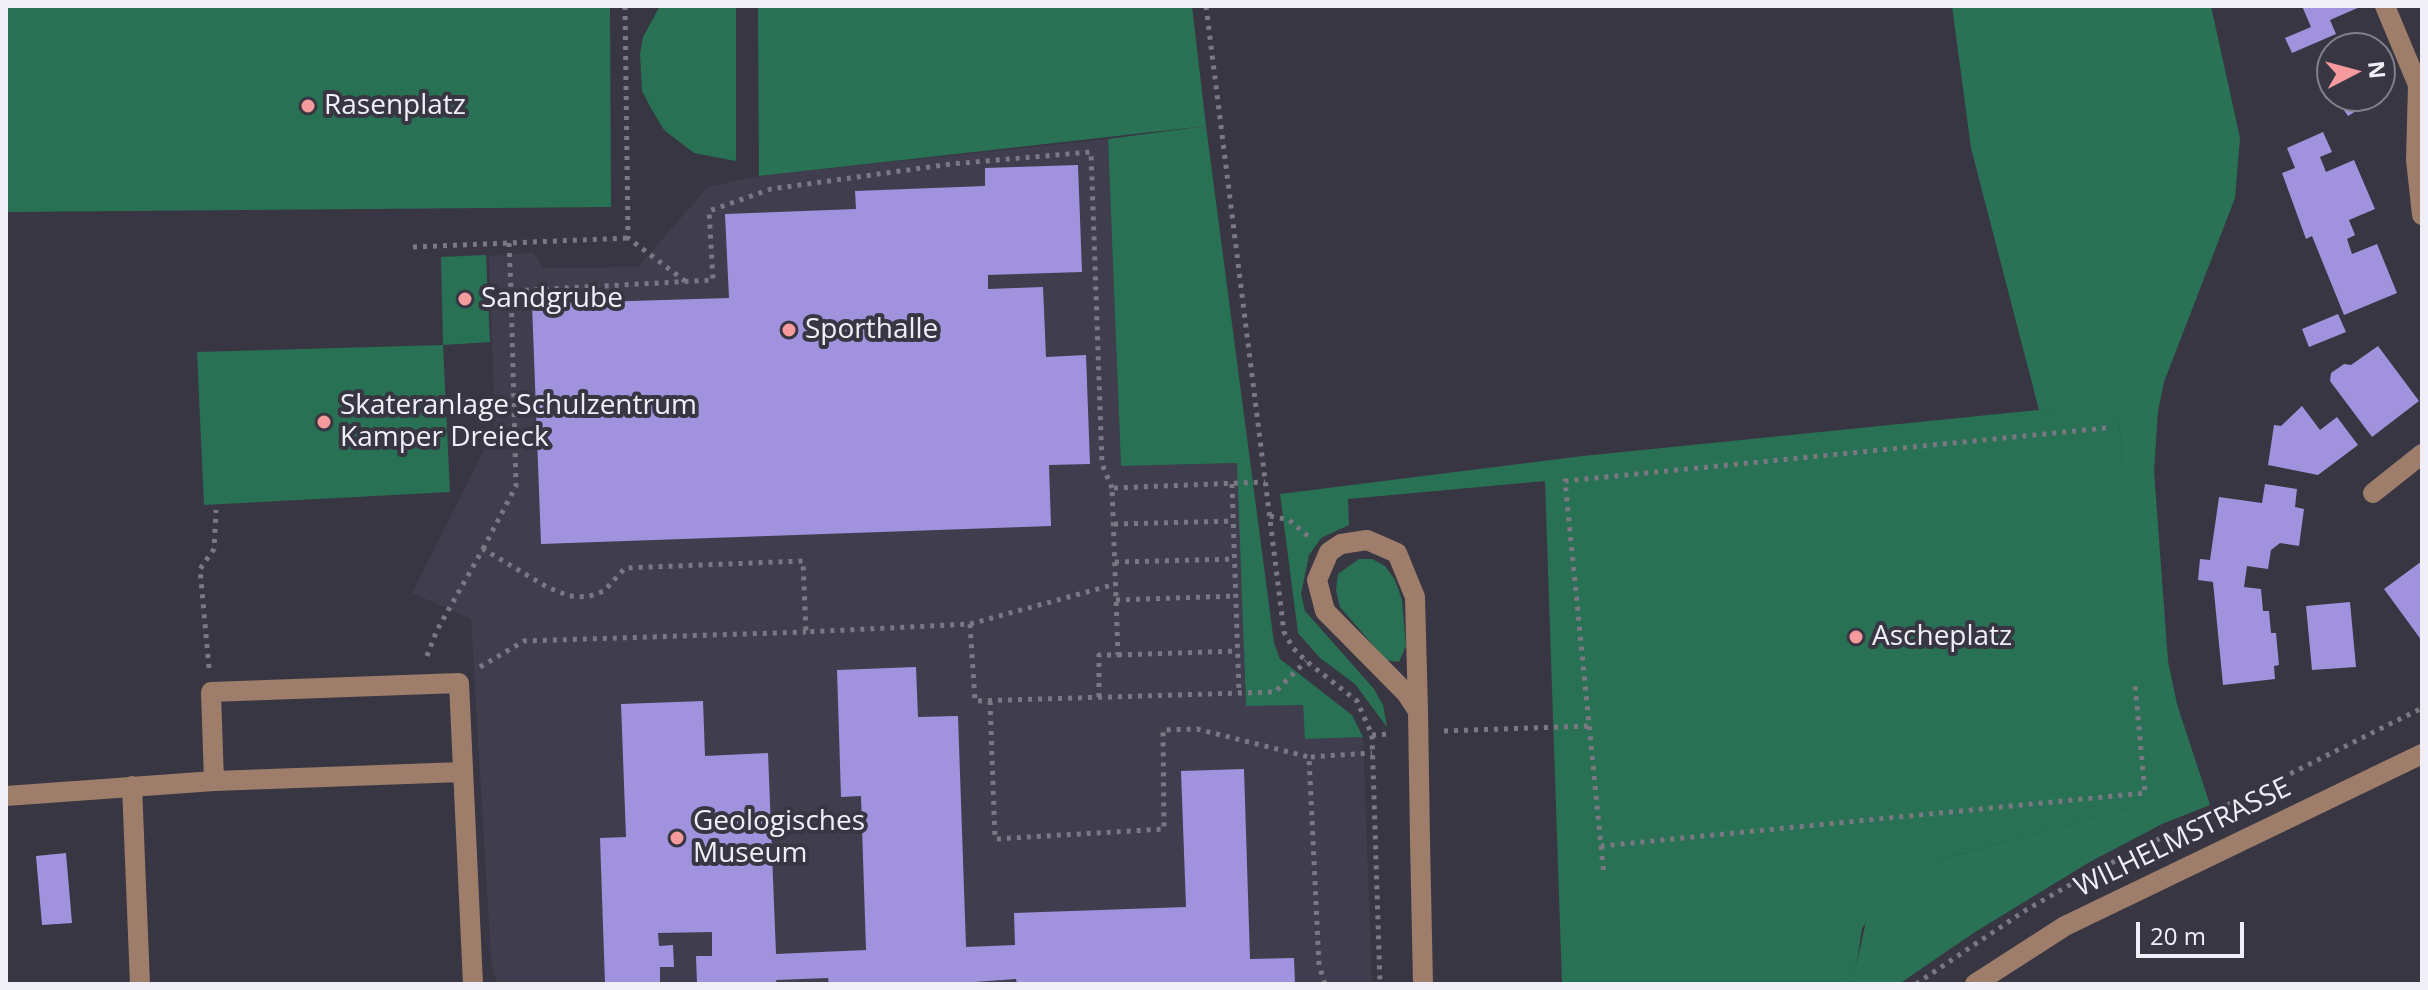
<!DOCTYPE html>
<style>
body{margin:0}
#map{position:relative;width:2428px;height:990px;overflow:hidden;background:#383642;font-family:"Open Sans",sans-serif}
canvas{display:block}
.frame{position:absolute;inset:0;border:8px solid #f0eff7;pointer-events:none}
.north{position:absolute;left:2316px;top:32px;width:80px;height:80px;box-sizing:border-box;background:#383642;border:2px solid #82808a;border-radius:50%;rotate:84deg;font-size:22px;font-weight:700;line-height:32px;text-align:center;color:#f0eff7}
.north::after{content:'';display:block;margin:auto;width:28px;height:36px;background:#f59b9d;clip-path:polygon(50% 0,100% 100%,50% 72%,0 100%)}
.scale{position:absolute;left:2136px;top:922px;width:108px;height:36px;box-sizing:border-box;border:4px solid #f0eff7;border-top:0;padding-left:10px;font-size:24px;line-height:28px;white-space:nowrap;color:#f0eff7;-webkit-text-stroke:6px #383642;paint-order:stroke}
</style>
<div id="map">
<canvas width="2428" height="990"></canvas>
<div class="frame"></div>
<div class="north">N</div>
<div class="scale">20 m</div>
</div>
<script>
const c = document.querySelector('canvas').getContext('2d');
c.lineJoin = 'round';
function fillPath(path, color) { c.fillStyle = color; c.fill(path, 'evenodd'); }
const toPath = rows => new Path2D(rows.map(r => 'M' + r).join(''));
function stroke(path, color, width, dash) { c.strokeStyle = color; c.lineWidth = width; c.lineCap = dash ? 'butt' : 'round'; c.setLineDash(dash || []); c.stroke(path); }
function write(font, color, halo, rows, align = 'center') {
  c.font = font + ' "Open Sans",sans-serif'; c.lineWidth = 8; c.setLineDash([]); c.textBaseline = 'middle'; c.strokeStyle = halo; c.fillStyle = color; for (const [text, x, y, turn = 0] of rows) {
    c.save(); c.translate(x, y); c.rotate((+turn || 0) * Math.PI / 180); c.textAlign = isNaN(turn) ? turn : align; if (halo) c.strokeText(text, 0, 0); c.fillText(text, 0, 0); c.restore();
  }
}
fillPath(toPath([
 [1108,139,1121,466,1238,463,1246,706,1303,705,1305,739,1363,737,1372,984,497,984,491,959,471,619,412,593,495,428,489,256,533,253,544,268,638,267,708,187,759,176]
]), '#403d4f');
fillPath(toPath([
 [6,6,610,6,611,207,6,212],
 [660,6,736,6,736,161,694,153,664,130,652,110,642,91,640,54,643,37],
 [1206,126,1274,643,1280,659,1352,715,1363,737,1305,739,1303,705,1246,706,1237,463,1121,466,1108,139],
 [486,255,490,342,443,345,450,492,204,505,197,352,443,345,441,257],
 [2117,402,2156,801,1943,859,1898,881,1862,928,1857,963,1844,984,1562,984,1545,481,1348,499,1349,525,1321,538,1309,555,1301,594,1305,611,1374,689,1383,705,1387,727,1355,684,1320,658,1298,633,1280,494,1583,456],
 [1359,559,1372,559,1385,566,1395,580,1402,600,1406,646,1399,662,1386,660,1340,607,1336,590,1338,574]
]), '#297154');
fillPath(toPath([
 [758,6,1192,6,1206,126,759,176],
 [1952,6,2211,6,2240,138,2235,198,2164,382,2158,411,2154,471,2168,661,2177,704,2210,805,2162,824,2088,863,1975,932,1899,984,1844,984,1857,963,1870,903,1898,880,1943,859,2155,801,2117,403,2039,410,1971,148]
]), '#297256');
fillPath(toPath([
 [2302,6,2362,6,2330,20,2336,34,2292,53,2285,38,2311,27],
 [2332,63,2332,96,2380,96,2348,116,2337,100,2325,98,2328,84,2318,72],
 [2380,74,2390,89,2380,96],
 [2323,132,2332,152,2320,157,2326,172,2354,160,2375,209,2349,220,2355,235,2347,239,2352,254,2377,244,2397,293,2344,315,2312,236,2306,239,2282,173,2295,168,2287,148],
 [1078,165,1082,272,988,275,988,289,1043,287,1046,357,1086,355,1090,464,1049,465,1051,526,541,544,532,304,729,298,725,214,856,209,855,191,985,186,985,168],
 [2338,314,2346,332,2309,347,2302,329],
 [2378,346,2419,401,2372,437,2330,381,2331,373,2344,364,2351,365],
 [2302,406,2320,430,2337,417,2358,445,2318,475,2268,465,2274,425,2281,426],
 [2265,484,2297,489,2295,507,2304,509,2299,546,2280,543,2271,550,2268,569,2247,566,2244,587,2261,589,2263,611,2269,611,2271,633,2276,633,2279,665,2274,666,2275,679,2223,685,2213,582,2198,580,2200,559,2210,560,2219,497,2262,503],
 [2422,561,2422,641,2384,589],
 [2350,602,2356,667,2312,670,2306,606],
 [916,667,918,717,958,716,966,947,1015,945,1014,913,1186,907,1181,771,1244,769,1250,959,1294,958,1295,984,1017,984,1016,979,946,984,829,984,828,978,776,980,777,984,697,983,696,956,712,956,712,932,658,933,659,946,673,945,674,967,660,967,660,984,605,984,600,838,626,837,621,704,703,701,705,756,768,753,776,954,866,950,861,796,841,797,837,670],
 [66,853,72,923,42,925,36,856]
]), '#a192dd');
stroke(toPath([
 [625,6,628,238,685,281],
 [1206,6,1284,632,1293,648,1306,661,1357,701,1372,735,1380,984],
 [509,243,511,291],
 [413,247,628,238],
 [2106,428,1565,481,1601,846,2145,793,2135,685],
 [1232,484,1239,693],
 [1270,516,1289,520,1309,537],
 [1114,524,1233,521],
 [483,549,516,486,511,291,713,280,709,211,771,189,951,164,1091,152,1102,464,1112,488],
 [1115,562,1234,559],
 [1116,600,1235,596],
 [970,624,1116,584],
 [1118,655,1238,651],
 [427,656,437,630,483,549,547,587,569,596,587,597,604,591,625,568,803,561,806,632,970,624,975,701,1275,692,1306,661],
 [480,667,524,641,806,632],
 [209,668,200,569,214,549,216,510],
 [1099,697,1099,655,1118,655,1112,488,1265,482],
 [990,701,995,839,1164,829,1163,730,1197,729,1309,757],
 [1444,731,1589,726],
 [1372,735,1390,734],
 [1601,846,1604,875],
 [1325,984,1319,965,1309,757,1372,753],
 [1916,984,2026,910,2087,875,2422,708]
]), '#7a7883', 5, [4, 6]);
stroke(toPath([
 [2385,6,2418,85,2416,160,2422,215],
 [2373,493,2422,454],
 [1418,711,1406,693,1325,611,1317,580,1329,552,1341,544,1367,540,1397,553,1415,597,1418,711,1420,840,1423,984],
 [214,781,211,692,459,683,473,984],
 [132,786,140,984],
 [6,796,214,781,462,772],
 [1975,984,2065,926,2422,754]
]), '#9e7d6b', 20);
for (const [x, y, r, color] of [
 [308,106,8,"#f59b9d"],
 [465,299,8,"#f59b9d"],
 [789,330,8,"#f59b9d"],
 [324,422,8,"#f59b9d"],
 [1856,637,8,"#f59b9d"],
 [677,838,8,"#f59b9d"]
]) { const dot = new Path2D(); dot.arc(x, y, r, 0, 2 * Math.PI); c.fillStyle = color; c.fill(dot); stroke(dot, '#383642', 3); }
write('28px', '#f0eff7', '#383642', [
 ["Rasenplatz",324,106],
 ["Sandgrube",481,299],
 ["Sporthalle",805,330],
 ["Skateranlage Schulzentrum",340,406],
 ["Kamper Dreieck",340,438],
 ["Ascheplatz",1872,637],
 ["Geologisches",693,822],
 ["Museum",693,854]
], 'left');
write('28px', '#f0eff7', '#383642', [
 ["WILHELMSTRASSE",2183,838,-26]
]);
</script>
